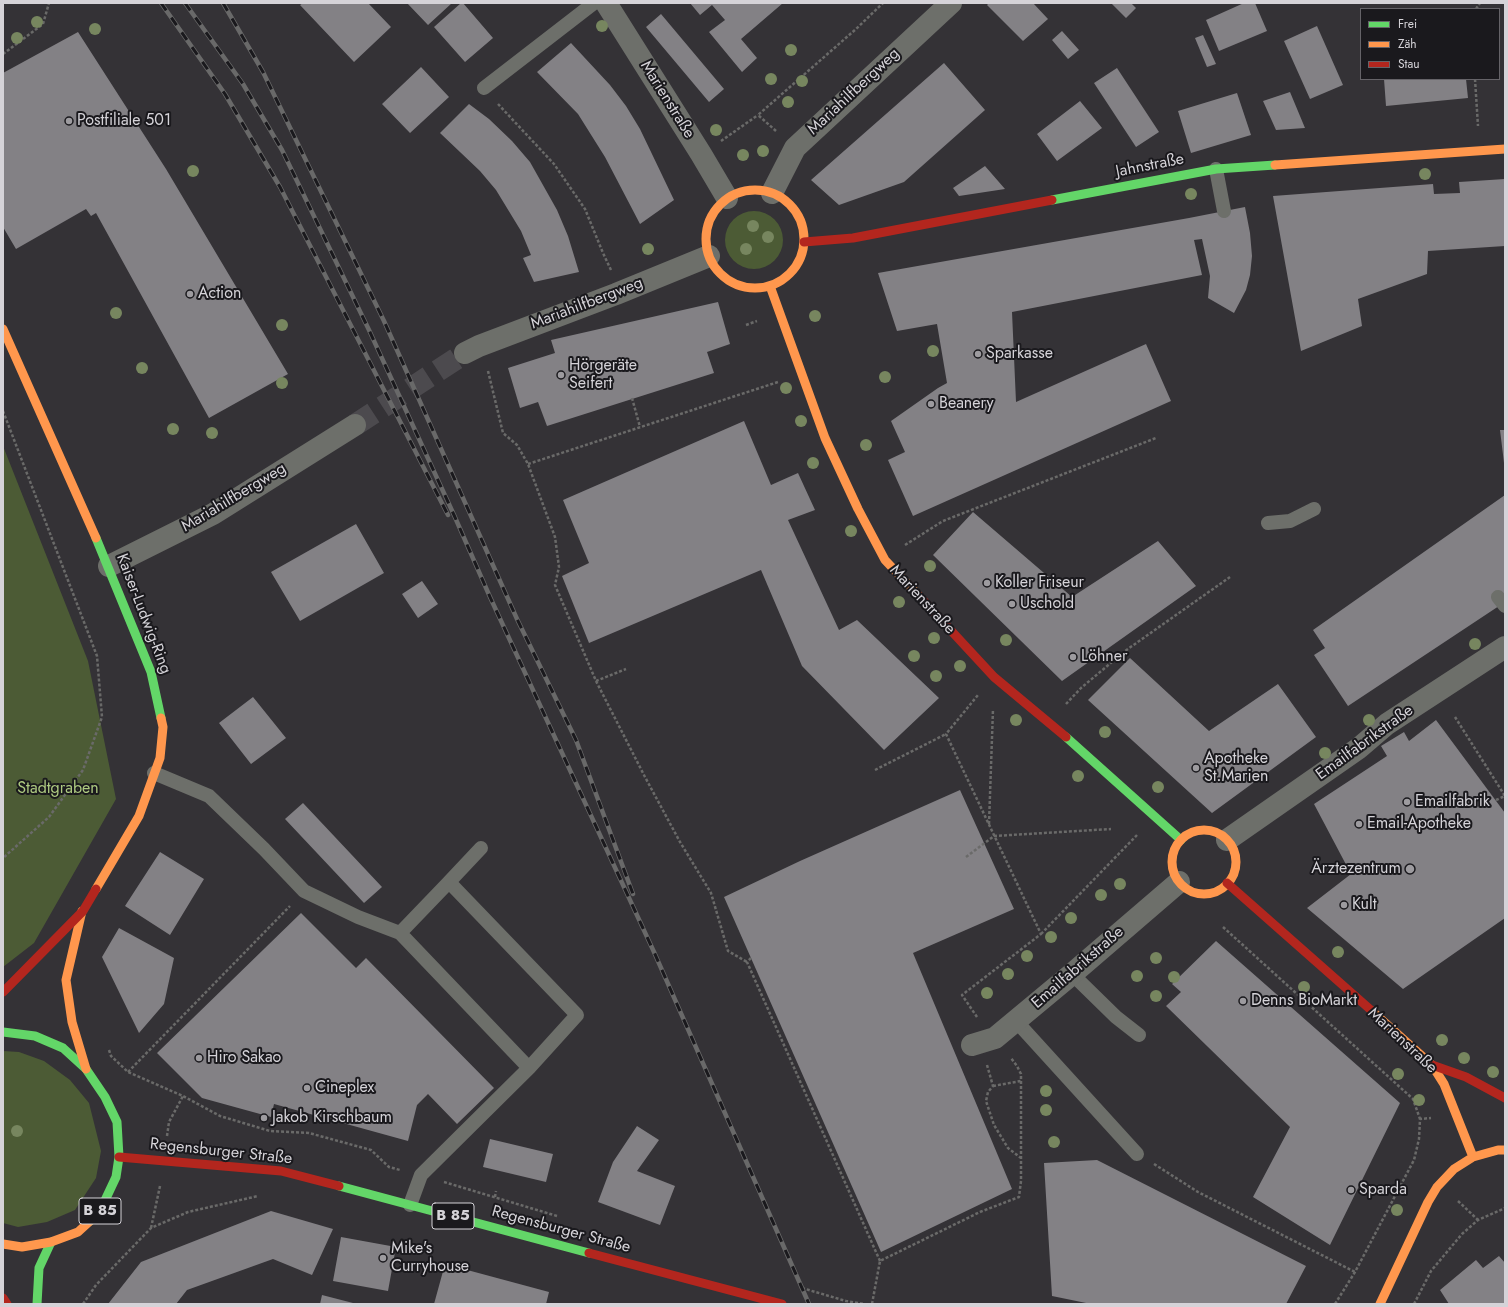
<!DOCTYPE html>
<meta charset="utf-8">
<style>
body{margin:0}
#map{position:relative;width:1508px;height:1307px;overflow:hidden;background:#343236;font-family:Jost,sans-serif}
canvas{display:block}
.frame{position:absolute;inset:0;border:4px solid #d5d3d8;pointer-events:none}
.legend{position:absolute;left:1360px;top:8px;width:140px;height:72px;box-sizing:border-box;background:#1a191d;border:1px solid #656368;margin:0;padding:5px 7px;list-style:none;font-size:12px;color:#d5d3d8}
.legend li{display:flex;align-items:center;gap:8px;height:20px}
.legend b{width:20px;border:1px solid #656368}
</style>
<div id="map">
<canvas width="1508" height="1307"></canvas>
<div class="frame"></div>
<ul class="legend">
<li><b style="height:5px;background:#63d668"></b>Frei</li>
<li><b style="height:5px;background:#ff974d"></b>Zäh</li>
<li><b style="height:5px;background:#b3261e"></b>Stau</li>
</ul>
</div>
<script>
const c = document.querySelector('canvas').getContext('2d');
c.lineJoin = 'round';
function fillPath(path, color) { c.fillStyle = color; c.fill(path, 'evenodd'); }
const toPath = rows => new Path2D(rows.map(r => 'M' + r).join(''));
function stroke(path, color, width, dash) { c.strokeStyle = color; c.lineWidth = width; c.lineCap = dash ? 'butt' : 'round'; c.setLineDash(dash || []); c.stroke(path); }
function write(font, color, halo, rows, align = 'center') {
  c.font = font + ' Jost,sans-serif'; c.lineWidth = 4; c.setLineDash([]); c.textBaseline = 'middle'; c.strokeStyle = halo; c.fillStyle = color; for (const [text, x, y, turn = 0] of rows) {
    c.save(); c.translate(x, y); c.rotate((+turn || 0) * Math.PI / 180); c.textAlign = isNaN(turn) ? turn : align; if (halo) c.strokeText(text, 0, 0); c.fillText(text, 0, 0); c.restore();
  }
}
fillPath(toPath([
 '725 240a29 29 0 1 1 58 0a29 29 0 1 1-58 0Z',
 [3,446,88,661,116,799,34,943,3,967],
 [3,1051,19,1052,44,1061,70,1080,89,1103,101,1151,96,1178,75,1210,47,1222,18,1227,3,1223]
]), '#4c5b35');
fillPath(toPath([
 [303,3,368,3,391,27,354,62,300,5],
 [407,3,452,3,428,25],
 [461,3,463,3,493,38,465,62,434,27],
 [690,3,783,3,741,39,757,58,742,72,709,32,725,20,712,5,700,15],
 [989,3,1033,3,1048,19,1023,41,987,5],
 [1111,3,1131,3,1136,8,1126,18],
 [1244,3,1255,3,1267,31,1219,51,1206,20],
 [661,14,724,89,709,102,646,27],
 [1317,26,1343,85,1310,99,1284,41],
 [1062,31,1079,50,1068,59,1052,40],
 [78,32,166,169,288,374,209,418,96,213,91,216,86,209,16,249,3,227,3,73],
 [1203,35,1216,64,1207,67,1195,38],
 [571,43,610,85,626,106,640,129,674,200,640,224,605,157,578,114,537,72],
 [944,63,985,110,904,182,839,205,811,180],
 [421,67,449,97,410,133,382,104],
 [1117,68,1159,132,1136,147,1094,83],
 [1384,79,1466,79,1468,98,1386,106],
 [1290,92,1305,128,1276,130,1263,101],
 [1237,93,1251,135,1191,153,1178,111],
 [1080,101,1102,128,1057,161,1037,134],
 [469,104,489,119,512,141,530,162,557,210,568,236,579,272,534,282,523,258,531,255,521,231,496,190,480,171,440,133],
 [985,166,1005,189,959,196,953,188],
 [1505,179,1505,246,1428,251,1427,274,1358,299,1362,326,1301,351,1273,196,1433,184,1434,194,1460,193,1459,182],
 [1245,207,1250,233,1252,256,1250,275,1246,290,1234,313,1208,298,1210,276,1202,239,1194,240,1202,275,1012,312,1016,402,1146,344,1171,401,913,516,888,460,905,452,891,421,938,388,947,383,937,324,897,331,878,273,1189,218],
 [718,302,730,344,707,352,714,373,547,426,538,402,520,408,508,368,555,353,551,340],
 [744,421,771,485,798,473,815,510,788,520,839,630,857,620,939,698,884,750,802,666,761,570,589,643,562,576,589,563,563,500],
 [1500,430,1505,430,1505,463,1504,463],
 [1505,495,1505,602,1348,706,1314,655,1325,648,1313,630],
 [973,512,1072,597,1158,541,1196,586,1062,681,933,555],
 [356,524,384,573,300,621,271,572],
 [422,581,438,604,418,618,402,594],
 [1130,658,1209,731,1278,684,1316,737,1212,813,1088,700],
 [253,697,286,738,251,764,219,723],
 [1436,720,1505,813,1505,918,1403,989,1307,908,1351,874,1314,804,1387,756,1381,746,1404,732,1409,741],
 [960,790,1014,909,913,953,1012,1189,881,1252,724,897,800,861],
 [303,803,382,887,364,903,285,819],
 [160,852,204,879,170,935,125,906],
 [301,913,356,968,366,958,494,1088,457,1124,428,1094,417,1105,408,1141,274,1104,271,1117,202,1098,157,1053],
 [119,928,174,958,164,1004,139,1033,102,957],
 [1216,941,1400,1103,1330,1245,1253,1197,1290,1127,1166,1006,1181,992,1172,984],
 [637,1126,659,1140,637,1171,675,1186,660,1225,598,1202,613,1162],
 [490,1139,553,1154,546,1182,483,1167],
 [1097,1160,1306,1266,1286,1304,1091,1304,1052,1296,1044,1163],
 [271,1211,333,1229,312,1275,273,1259,187,1290,176,1304,108,1304,141,1262],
 [341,1237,396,1247,388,1291,333,1281],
 [1499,1256,1505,1263,1505,1293,1504,1294,1505,1304,1449,1304,1440,1290,1476,1260,1483,1268],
 [445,1264,549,1292,546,1304,434,1304],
 [322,1295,353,1303,353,1304,320,1304]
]), '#838185');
stroke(toPath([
 [355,425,465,353]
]), '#4c4a4e', 22, [22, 11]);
stroke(toPath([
 [1476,9,1480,3],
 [3,54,43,24,49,3],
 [1475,79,1478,126],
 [498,104,554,164,585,209,603,253,611,270],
 [776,131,758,115,856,29,883,3],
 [721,141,758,115],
 [746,325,757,321],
 [488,371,503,433,517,445,528,464,555,537,559,567,555,585,596,681,626,669],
 [632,398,640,427],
 [3,411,97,656,102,717,83,770,49,817,3,858],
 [528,464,778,382],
 [905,545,943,521,1156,438],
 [596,681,645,777,680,842,711,893,728,951,747,962],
 [1066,704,1081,688,1125,651,1230,577],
 [1455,717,1505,796],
 [875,770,946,734],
 [1496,800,1505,796],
 [989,824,993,709],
 [966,857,994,836,1111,829],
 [1223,927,1413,1099,1420,1119],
 [1041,934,1137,835],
 [751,958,747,962,880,1261],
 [977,1017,962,995,1041,934,946,734,978,695],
 [109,1050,111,1056,128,1072,183,1096,220,1116,270,1131,309,1133,371,1150,389,1167,400,1170],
 [987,1065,993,1086,988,1092,986,1101,994,1125,1008,1148,1021,1158],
 [128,1072,290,906],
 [993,1086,1021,1081],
 [167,1136,169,1122,183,1096],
 [1154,1164,1198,1192,1355,1272],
 [444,1182,557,1216],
 [495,1197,496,1191],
 [1458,1201,1478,1220],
 [151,1228,160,1186],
 [802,1288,846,1301,865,1304],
 [83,1304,96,1285,151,1228,188,1212,258,1196],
 [872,1304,880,1261,980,1212,1019,1197,1021,1181,1021,1074,1017,1066,1011,1058],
 [1335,1304,1355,1272,1414,1160,1419,1139,1420,1119,1431,1118],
 [1414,1304,1431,1271,1462,1234,1478,1220,1505,1208]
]), '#6a6a69', 2.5, [3, 2]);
stroke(toPath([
 [484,88,594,3],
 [1216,169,1224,211],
 [1268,523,1290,521,1314,509],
 [1498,597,1505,606],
 [154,773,209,796,264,849,304,891,358,917,400,933,529,1068,577,1015,449,882,400,933],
 [449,882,481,848],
 [1072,974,1116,1017,1139,1035],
 [1016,1021,1137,1154],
 [410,1205,421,1175,529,1068]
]), '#6d6f6a', 14);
stroke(toPath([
 [606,3,701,154,727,198],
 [772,193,795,148,951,3],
 [465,353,479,346,616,294,709,256],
 [109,566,213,514,355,425],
 [1227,840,1359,748,1387,724,1505,647],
 [972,1045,995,1038,1072,974,1179,882]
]), '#6d6f6a', 22);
stroke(toPath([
 [1052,200,1216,169,1275,165],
 [96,538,151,672,161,718],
 [1066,737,1181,840],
 [3,1032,35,1036,63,1048,86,1069,105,1097,117,1122,119,1157,116,1177,100,1211,90,1221],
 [339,1186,589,1253],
 [37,1304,39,1268,51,1242]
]), '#63d668', 9);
stroke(toPath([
 [1275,165,1505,149],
 '706 239a49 49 0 1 1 98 0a49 49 0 1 1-98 0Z',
 [770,286,825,438,858,509,885,560,919,596],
 [3,329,96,538],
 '1172 862a32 32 0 1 1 64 0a32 32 0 1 1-64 0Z',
 [96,889,139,816,160,758,163,727,161,718],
 [82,911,66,980,72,1022,86,1069],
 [1372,1011,1432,1065,1444,1084,1473,1157],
 [3,1244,22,1247,51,1242,78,1232,90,1221],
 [1380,1304,1428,1202,1437,1187,1454,1169,1473,1157,1498,1150,1505,1150]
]), '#ff974d', 9);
stroke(toPath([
 [804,242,853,238,1052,200],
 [919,596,994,677,1066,737],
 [1227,883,1372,1011],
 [3,992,83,911,96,889],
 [1432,1065,1466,1077,1505,1098],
 [119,1157,281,1171,339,1186],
 [589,1253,782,1304],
 [3,1298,7,1304]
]), '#b3261e', 9);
const rail = toPath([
 [161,3,225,94,280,187,448,515],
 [185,3,243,84,282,150,369,330,454,515,490,597,654,952,809,1304],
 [223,3,263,72,384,321,517,619,576,740,633,894]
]);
stroke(rail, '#696969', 4.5);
stroke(rail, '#1a191d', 3, [9]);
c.fillStyle = '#77865f';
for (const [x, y] of [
 [37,22],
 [602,26],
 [95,29],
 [17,38],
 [791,50],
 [771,79],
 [802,81],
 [788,102],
 [716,130],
 [763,151],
 [743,155],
 [193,171],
 [1425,174],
 [1191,194],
 [753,226],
 [768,237],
 [648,249],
 [746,249],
 [116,313],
 [815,316],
 [282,325],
 [933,351],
 [142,368],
 [885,377],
 [282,383],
 [786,388],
 [801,421],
 [173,429],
 [212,433],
 [866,445],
 [813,463],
 [851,531],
 [930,566],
 [899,602],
 [934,638],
 [1006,640],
 [1475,644],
 [914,656],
 [960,666],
 [936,676],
 [1016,720],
 [1369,720],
 [1105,732],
 [1325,753],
 [1078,776],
 [1158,787],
 [1120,884],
 [1101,895],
 [1071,918],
 [1051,937],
 [1338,952],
 [1027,956],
 [1156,958],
 [1008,974],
 [1137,976],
 [1174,977],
 [1304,987],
 [987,993],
 [1156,996],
 [1442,1040],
 [1464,1058],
 [1493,1072],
 [1398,1074],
 [1046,1091],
 [1419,1100],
 [1046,1110],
 [17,1131],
 [1054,1142],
 [1397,1210]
]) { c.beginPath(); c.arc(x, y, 6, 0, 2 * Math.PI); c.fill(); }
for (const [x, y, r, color] of [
 [69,121,4,"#9d9b9f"],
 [190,294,4,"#9d9b9f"],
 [978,354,4,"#9d9b9f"],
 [561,375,4,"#9d9b9f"],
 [931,404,4,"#9d9b9f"],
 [987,583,4,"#9d9b9f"],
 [1012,604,4,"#9d9b9f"],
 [1073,657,4,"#9d9b9f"],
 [1196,768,4,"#9d9b9f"],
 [1407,802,4,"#9d9b9f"],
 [1359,824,4,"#9d9b9f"],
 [1410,869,5,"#9d9b9f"],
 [1344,905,4,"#9d9b9f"],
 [1243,1001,4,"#9d9b9f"],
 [199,1058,4,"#9d9b9f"],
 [307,1088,4,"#9d9b9f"],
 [264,1118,4,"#9d9b9f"],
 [1351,1190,4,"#9d9b9f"],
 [383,1258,4,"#9d9b9f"]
]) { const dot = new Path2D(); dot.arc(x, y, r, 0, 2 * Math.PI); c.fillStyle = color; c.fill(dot); stroke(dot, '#1a191d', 1.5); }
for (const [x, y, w] of [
 [100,1211,42],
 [453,1216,42]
]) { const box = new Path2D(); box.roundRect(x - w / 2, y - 13, w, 26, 3); c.fillStyle = '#1a191d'; c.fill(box); stroke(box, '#d5d3d8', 1); }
write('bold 15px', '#d5d3d8', null, [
 ["B 85",100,1211],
 ["B 85",453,1216]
]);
write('16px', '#d5d3d8', '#1a191d', [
 ["Mariahilfbergweg",854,92,-43],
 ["Marienstraße",667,100,58],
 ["Jahnstraße",1150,166,-11],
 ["Mariahilfbergweg",587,304,-21],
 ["Mariahilfbergweg",234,498,-31],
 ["Marienstraße",922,600,47],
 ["Kaiser-Ludwig-Ring",143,614,69],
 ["Emailfabrikstraße",1365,743,-36],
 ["Emailfabrikstraße",1078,968,-41],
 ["Marienstraße",1402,1041,43],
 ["Regensburger Straße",221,1152,6],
 ["Regensburger Straße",561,1230,15]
]);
write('16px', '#d5d3d8', '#1a191d', [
 ["Postfiliale 501",77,121],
 ["Action",198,294],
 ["Sparkasse",986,354],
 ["Hörgeräte",569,366],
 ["Seifert",569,384],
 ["Beanery",939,404],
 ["Koller Friseur",995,583],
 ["Uschold",1020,604],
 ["Löhner",1081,657],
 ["Apotheke",1204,759],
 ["St.Marien",1204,777],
 ["Emailfabrik",1415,802],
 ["Email-Apotheke",1367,824],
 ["Ärztezentrum",1401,869,"right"],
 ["Kult",1352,905],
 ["Denns BioMarkt",1251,1001],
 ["Hiro Sakao",207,1058],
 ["Cineplex",315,1088],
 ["Jakob Kirschbaum",272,1118],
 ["Sparda",1359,1190],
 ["Mike's",391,1249],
 ["Curryhouse",391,1267]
], 'left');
write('16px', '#aeca81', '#1a191d', [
 ["Stadtgraben",58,789]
]);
</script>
